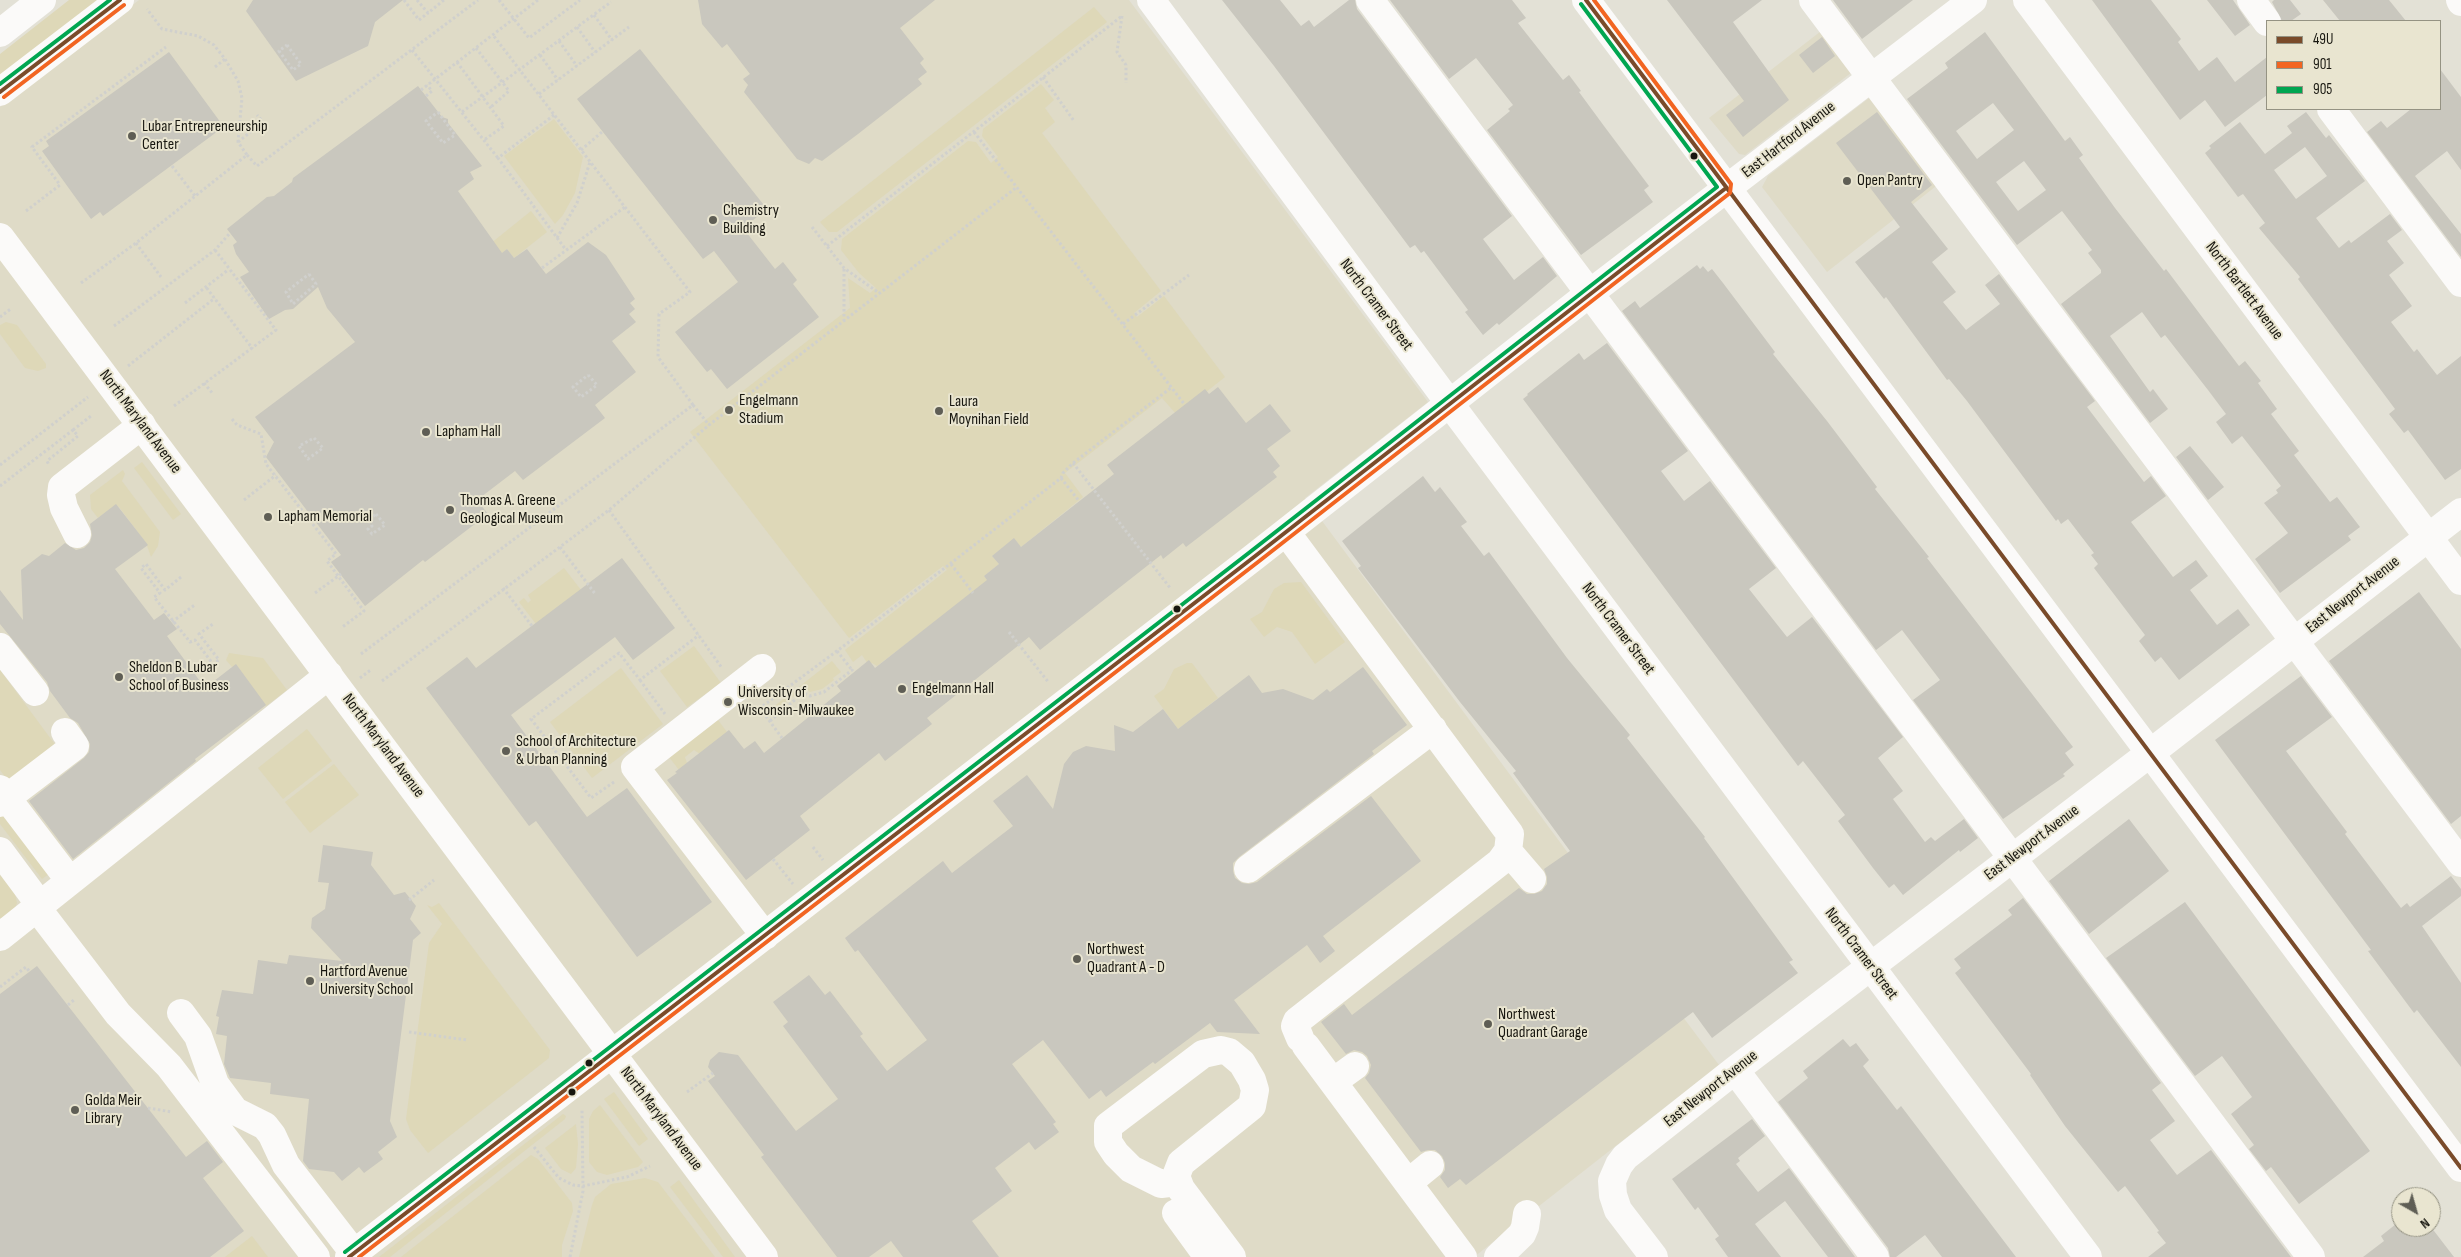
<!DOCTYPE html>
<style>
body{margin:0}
#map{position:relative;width:2461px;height:1257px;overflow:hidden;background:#e3e1d6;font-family:"Sofia Sans Condensed",sans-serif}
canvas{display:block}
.legend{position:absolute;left:2266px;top:20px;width:175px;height:90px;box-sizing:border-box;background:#e9e5d0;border:1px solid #959383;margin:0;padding:6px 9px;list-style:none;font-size:15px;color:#181710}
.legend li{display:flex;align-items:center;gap:10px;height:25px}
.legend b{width:25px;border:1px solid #959383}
.north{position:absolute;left:2391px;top:1187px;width:50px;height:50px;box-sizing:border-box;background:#e9e5d0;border:1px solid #959383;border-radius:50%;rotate:142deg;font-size:14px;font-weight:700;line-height:20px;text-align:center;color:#181710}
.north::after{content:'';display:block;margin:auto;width:18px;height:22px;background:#5f5e55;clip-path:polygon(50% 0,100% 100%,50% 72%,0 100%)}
</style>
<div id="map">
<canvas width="2461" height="1257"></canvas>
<ul class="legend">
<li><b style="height:6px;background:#7a4b2a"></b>49U</li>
<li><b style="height:6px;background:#f26522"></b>901</li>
<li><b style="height:6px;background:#00a651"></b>905</li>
</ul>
<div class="north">N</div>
</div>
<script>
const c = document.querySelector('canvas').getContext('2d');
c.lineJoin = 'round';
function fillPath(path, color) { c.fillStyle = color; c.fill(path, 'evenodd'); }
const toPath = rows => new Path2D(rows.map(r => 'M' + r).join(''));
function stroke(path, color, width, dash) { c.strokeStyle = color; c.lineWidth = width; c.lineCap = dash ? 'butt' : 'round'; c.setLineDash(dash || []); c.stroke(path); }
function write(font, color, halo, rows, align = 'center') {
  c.font = font + ' "Sofia Sans Condensed",sans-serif'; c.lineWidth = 4; c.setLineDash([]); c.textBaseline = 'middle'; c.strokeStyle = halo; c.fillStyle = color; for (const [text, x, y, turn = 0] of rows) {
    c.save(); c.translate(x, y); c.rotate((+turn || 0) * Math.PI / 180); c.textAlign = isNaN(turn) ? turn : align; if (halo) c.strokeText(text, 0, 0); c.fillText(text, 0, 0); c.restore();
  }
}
fillPath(toPath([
 [139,0,1129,0,1428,402,1305,498,1588,880,1583,884,1719,1065,1474,1257,0,1257,0,107],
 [1825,28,1856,69,1745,155,1739,154,1709,118],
 [1873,95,1940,183,1827,272,1762,187,1768,176]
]), '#dfdbc7');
fillPath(toPath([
 [69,0,108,0,0,85,0,54],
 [1094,7,1107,22,837,232,829,232,820,222],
 [1041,84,1054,100,1045,108,1055,122,1042,133,1161,291,1134,313,1137,317,1164,296,1225,377,1177,415,1162,398,1065,473,1083,497,1021,547,1014,539,992,556,999,564,984,576,988,581,877,666,872,663,868,664,862,655,853,662,845,650,947,570,943,566,849,638,690,432,850,308,848,278,870,293,876,288,859,273,841,250,842,239,968,141,976,142,991,163,998,157,982,136,983,129],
 [554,119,583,157,575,193,563,215,555,224,504,156],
 [531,211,547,232,514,258,507,249,491,262,485,248],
 [6,322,17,325,46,364,46,368,38,371,25,368,0,334,0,325],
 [142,462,181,514,173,520,134,468],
 [123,470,125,474,122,481,160,532,158,546,151,557,146,543,119,507,114,506,98,518,91,509,90,495],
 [564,568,581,590,536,624,519,602,524,598,528,603,531,600,528,595],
 [1301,582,1345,642,1315,664,1292,632,1277,627,1264,637,1250,619,1262,612,1274,589,1284,583],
 [694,646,721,683,687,707,660,671],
 [229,653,263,658,287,690,266,706,237,666,232,667,226,660],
 [832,661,841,672,833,678,834,680,822,689,810,692,804,688,769,715,768,711],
 [1187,663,1192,663,1218,698,1178,729,1154,696,1164,689,1174,669],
 [621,668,663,724,592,778,550,722],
 [0,670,59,750,12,786,0,770],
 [718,720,727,732,700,754,694,750,685,757,687,763,679,770,669,757],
 [307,729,332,761,283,799,258,768],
 [334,764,359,795,310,833,285,802],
 [5,809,53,871,42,879,0,824,0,813],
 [0,875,15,894,17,903,15,908,7,917,2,918,0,918],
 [439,903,550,1050,549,1058,428,1153,410,1130,406,1119,429,943,442,924,427,905,432,907],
 [614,1092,648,1139,639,1146,604,1099],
 [600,1105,643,1162,638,1167,607,1175,597,1172,589,1162,589,1119,593,1111],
 [563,1114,566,1116,565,1119,390,1257,379,1257],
 [576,1124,578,1144,576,1168,571,1174,561,1169,545,1148],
 [531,1155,538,1159,572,1203,573,1211,562,1245,562,1257,401,1257],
 [645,1178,658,1182,715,1257,579,1257,592,1205,595,1197,611,1184],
 [679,1180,735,1257,723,1257,670,1187],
 [252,1236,268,1257,225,1257]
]), '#ded8b8');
fillPath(toPath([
 [253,0,403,0,375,22,368,46,296,81,246,11],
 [698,0,935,0,900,28,924,59,920,63,927,72,918,79,922,84,858,134,822,161,815,158,809,164,797,159,744,92,748,85,743,79,750,74,727,44,722,48,702,24],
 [1222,0,1280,0,1301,26,1309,20,1314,27,1349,0,1355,0,1357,9,1512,216,1483,239,1514,280,1543,257,1557,276,1499,325,1497,323,1483,335,1465,312,1468,310,1424,251,1421,253,1415,245,1410,248,1274,66],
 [1390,0,1512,0,1526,18,1518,23,1563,80,1569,75,1581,91,1579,92,1604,126,1649,186,1644,190,1653,202,1581,255,1487,130,1510,111,1508,109,1513,105,1476,58,1449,79],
 [1667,0,1762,0,1733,22,1789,100,1743,137,1726,115,1744,101],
 [1833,0,1913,0,1862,39],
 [2092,0,2151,0,2181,39,2178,42,2199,71,2217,57,2235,82,2267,57,2267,95,2225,127,2205,100,2180,120],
 [2207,0,2233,0,2250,25,2235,36],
 [2274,0,2290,0,2301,14,2291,21,2282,21,2272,2],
 [2323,0,2389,0,2406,21,2340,21],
 [1985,32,2065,141,2070,137,2083,155,2079,158,2115,208,2164,271,2166,269,2239,366,2245,361,2261,381,2258,383,2277,409,2271,414,2299,451,2294,455,2330,502,2337,497,2360,527,2348,536,2351,540,2280,593,2255,559,2288,533,2264,503,2278,493,2276,490,2281,486,2242,436,2232,444,2216,422,2226,414,2208,390,2165,335,2161,338,2142,312,2110,336,2150,392,2153,389,2168,409,2150,423,2061,304,2101,273,2101,270,2088,253,2092,250,2062,211,2017,245,1907,99,1948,68,1945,63],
 [1993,103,2014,130,1977,159,1956,131],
 [2024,161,2046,190,2018,211,1996,182],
 [1822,37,1835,56,1813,73,1799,55],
 [640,49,767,209,743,228,775,269,783,262,797,280,793,284,819,317,727,389,711,369,707,372,675,332,738,282,714,251,703,259,577,99],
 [169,52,221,123,216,127,218,131,103,216,100,212,91,219,42,151,49,146,46,141],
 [2440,69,2461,97,2461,170,2447,151,2415,176,2461,234,2461,257,2367,132,2381,121,2387,128,2411,109,2440,109],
 [418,86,442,117,448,119,448,123,482,166,470,172,474,179,458,191,502,253,507,249,514,258,527,249,546,274,588,242,606,255,635,299,630,303,635,309,629,314,636,322,612,341,636,372,595,405,605,418,523,480,515,471,477,500,488,514,425,562,423,560,365,606,331,562,341,555,266,457,274,442,255,417,355,342,327,308,318,287,293,309,285,310,269,319,240,277,249,272,236,254,233,245,237,242,227,229,267,197,274,196,292,182,293,178],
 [1877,112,1932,185,1911,202,1948,249,1932,262,1956,292,1943,302,1966,330,2000,304,1985,285,1999,274,2095,401,2087,407,2144,482,2151,476,2166,496,2131,522,2173,577,2196,560,2208,576,2190,590,2217,625,2238,609,2250,625,2179,680,2161,657,2155,662,2139,641,2145,635,2094,568,2098,564,2091,555,2094,553,2068,519,2061,524,2058,519,2056,521,1967,401,1949,379,1947,380,1886,297,1884,299,1855,262,1900,227,1836,143],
 [2306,112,2326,138,2329,135,2365,181,2316,218,2339,248,2349,240,2351,243,2390,214,2402,230,2387,241,2404,263,2389,275,2412,306,2391,322,2414,352,2417,349,2437,375,2461,356,2461,469,2445,480,2408,430,2404,433,2389,414,2395,409,2298,279,2300,277,2259,228,2265,223,2243,194,2238,197,2205,153,2211,148,2209,146,2240,122,2265,154,2292,133,2287,126],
 [2305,147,2327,176,2296,199,2274,170],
 [1697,265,1700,269,1703,266,1708,272,1712,269,1723,283,1775,352,1773,354,1827,421,1877,487,1875,489,1929,557,1927,558,2073,747,2065,753,2074,765,2063,774,2065,776,2003,819,1913,700,1940,680,1902,630,1876,650,1622,311,1635,301,1640,308],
 [1607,343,1688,451,1661,471,1684,501,1710,481,1776,568,1749,589,1787,637,1812,617,1903,737,1878,758,1903,791,1893,799,1925,842,1931,837,1935,841,1964,819,1978,838,1960,852,1959,850,1903,895,1894,884,1889,888,1873,868,1838,821,1845,815,1803,761,1798,766,1523,399,1528,395,1527,394,1579,353,1584,360],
 [1218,387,1246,423,1270,404,1291,431,1267,449,1280,466,1273,472,1277,477,1186,547,1183,543,1163,559,1161,555,1040,650,1029,637,927,718,932,724,885,761,879,753,800,816,810,830,746,880,667,780,677,773,675,772,729,730,744,749,755,741,764,753,841,691,837,686,869,660,875,668,987,580,984,576,999,564,992,556,1014,538,1021,547,1114,474,1107,465,1205,389,1209,394],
 [2190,446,2224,487,2208,500,2176,457],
 [1423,476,1435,492,1440,487,1467,522,1461,526,1484,556,1489,552,1567,658,1630,735,1627,738,1705,837,1704,838,1793,960,1789,962,1798,973,1712,1038,1693,1012,1466,1185,1460,1179,1448,1188,1440,1177,1445,1170,1445,1163,1442,1156,1435,1150,1428,1150,1421,1152,1365,1078,1369,1073,1371,1065,1367,1056,1362,1052,1354,1050,1346,1054,1321,1022,1344,1004,1352,1015,1519,888,1527,894,1534,894,1542,891,1547,884,1547,877,1544,869,1570,851,1513,773,1516,771,1460,702,1358,568,1361,566,1342,541],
 [116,504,148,545,115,569,154,620,164,613,177,629,167,636,205,688,236,664,266,705,195,759,196,761,73,859,29,801,84,758,89,752,90,744,78,723,70,718,50,691,47,682,0,624,0,590,23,620,21,570,42,554,49,556,65,543,76,550,84,548,90,542,92,535,90,524],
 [622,558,675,628,633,660,615,637,511,715,587,817,627,788,712,902,637,957,536,821,529,826,426,688,467,657,476,668],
 [2419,592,2461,649,2461,816,2451,824,2329,661],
 [1363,667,1407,725,1372,751,1374,754,1239,857,1233,863,1233,871,1235,878,1242,883,1249,884,1257,882,1371,796,1421,861,1323,936,1335,951,1320,963,1307,945,1234,1000,1260,1034,1217,1032,1210,1023,1155,1064,1153,1062,1106,1097,1101,1090,1089,1099,1043,1040,1012,1064,1056,1122,1053,1124,1059,1132,1035,1150,1029,1142,995,1168,1012,1191,972,1221,999,1257,903,1257,891,1241,869,1257,837,1257,761,1157,764,1155,708,1081,715,1076,708,1067,710,1060,719,1052,738,1055,796,1131,838,1099,783,1026,788,1022,773,1002,809,975,825,995,830,991,863,1034,860,1036,887,1071,927,1040,858,950,855,952,845,938,943,861,952,873,1013,826,993,801,1027,775,1053,809,1064,764,1073,752,1086,746,1115,751,1114,725,1133,732,1163,709,1178,729,1249,675,1262,693,1283,689,1313,700,1327,689,1330,692],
 [2301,676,2332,717,2286,751,2347,832,2345,834,2401,908,2407,903,2410,907,2451,876,2461,889,2461,896,2422,926,2461,983,2461,1067,2417,1010,2414,1013,2368,951,2371,950,2215,740],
 [2129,819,2169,871,2089,934,2049,881],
 [323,845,373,852,371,865,394,895,405,892,416,906,410,919,421,933,413,940,390,1121,397,1137,378,1152,383,1159,364,1173,359,1167,342,1181,334,1172,309,1169,303,1161,309,1099,270,1094,271,1083,230,1078,224,1064,227,1036,216,1034,219,1017,216,1016,222,990,253,994,258,960,287,964,289,955,342,961,311,928,312,918,325,909,329,883,318,882],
 [2023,898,2161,1083,2152,1090,2175,1121,2150,1140,2177,1175,2211,1150,2291,1257,2148,1257,2166,1243,2157,1232,2159,1231,2125,1186,2118,1192,2065,1126,2030,1075,2031,1074,1955,973,1961,968,1954,959,2012,915,2008,910],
 [2185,902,2370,1151,2299,1204,2271,1167,2266,1171,2249,1149,2254,1145,2231,1114,2252,1097,2222,1056,2195,1076,2106,958],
 [37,966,186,1157,207,1141,223,1162,203,1178,244,1231,210,1257,0,1257,0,994],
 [1843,1039,1850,1047,1856,1043,1869,1060,1863,1066,1897,1110,1901,1106,2016,1257,1942,1257,1925,1235,1896,1257,1890,1257,1888,1248,1778,1102,1808,1078,1803,1071],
 [1752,1119,1765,1136,1738,1158,1740,1161,1736,1164,1758,1192,1789,1168,1855,1257,1828,1257,1785,1201,1755,1224,1781,1257,1728,1257,1715,1239,1719,1236,1698,1207,1695,1210,1672,1179],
 [2401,1220,2401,1227,2431,1227,2454,1257,2363,1257,2384,1241,2381,1236]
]), '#c9c7be');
stroke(toPath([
 [404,0,419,20,428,13],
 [417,0,428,13,444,0],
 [499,0,529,38,580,0],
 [594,15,612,40],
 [1122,16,1117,52,1126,65,1126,83],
 [577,27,595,52],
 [559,41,577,66],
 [287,45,301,64,293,70,279,51,287,45],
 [476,48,509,91,491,107],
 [412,50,498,158],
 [540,55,558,80],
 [457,62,504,126,484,140],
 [215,67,225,59],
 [1043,77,1074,121],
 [421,90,538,0],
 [539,94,629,27],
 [426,96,432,91,427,85],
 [438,112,455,135,443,143,426,121,438,112],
 [462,112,611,2],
 [554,115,498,158,566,250],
 [974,132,1185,405],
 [238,142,263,122,257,115],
 [581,150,602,132],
 [247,155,257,166,478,0],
 [172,166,195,196],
 [26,211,60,185,32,147,166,47],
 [812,227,844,268,879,293],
 [557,238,577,203,590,162],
 [136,243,161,277],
 [827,246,1122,16],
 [215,250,276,330,252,348],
 [542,268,625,207],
 [844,269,844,320],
 [309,274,316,284,293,304,286,292,309,274],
 [81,283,136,243,247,155,238,142,242,98,238,81,225,59,214,45,198,36,162,29,147,9],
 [185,303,228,270],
 [0,317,12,308],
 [1123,324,1189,275],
 [114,326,215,250,230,233],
 [128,366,215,298],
 [588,375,597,385,581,397,573,387,588,375],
 [204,383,213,394],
 [693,405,709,425],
 [174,406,252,348,206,287],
 [232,419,237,425,261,434,266,464,336,554,327,561,364,611,341,628],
 [73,430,91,416],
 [314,438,323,448,308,459,299,446,314,438],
 [1073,463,1171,589],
 [0,465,88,397],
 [1061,478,1079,501],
 [0,486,73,430,78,436,47,461,49,465],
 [244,500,276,475],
 [609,510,722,668],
 [376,514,385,525,372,534,368,529,372,526,368,520,376,514],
 [560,547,596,595],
 [951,564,973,593],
 [181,577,165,590,146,564,141,568,160,593,154,597,190,642,195,640,213,664,219,660,199,634,213,624],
 [503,588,532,626],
 [315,593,341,574],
 [172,622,196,604],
 [1009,632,1049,683],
 [837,651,852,670],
 [361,654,693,405,658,357,659,314,690,292,493,35],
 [360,678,372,669],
 [640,680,665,714],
 [382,681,609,510,709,425,1017,187],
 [752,706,756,711,849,642,1061,478,1063,473,1073,463,1172,387],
 [760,708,782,738],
 [770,721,803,693,810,696,824,692,852,670,854,672],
 [614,782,591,798,531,719,619,653,640,680,699,635],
 [813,847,823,860],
 [773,859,793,884],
 [409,900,434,880],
 [0,987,26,967,29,971],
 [68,1005,75,999],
 [409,1032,467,1040],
 [687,1092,713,1073],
 [148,1108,172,1112],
 [534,1147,559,1178,573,1185,583,1186,627,1177,650,1166],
 [570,1257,583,1191,582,1110]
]), '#d0d0cd', 3, [2.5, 2.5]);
stroke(toPath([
 [1151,0,1450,404,2088,1257],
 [1370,0,2311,1257],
 [1813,0,2461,863],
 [2027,0,2461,581],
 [2251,0,2267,22],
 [2460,0,2461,2],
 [0,33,42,0],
 [0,92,120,0],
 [2331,109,2461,283],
 [0,237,764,1257],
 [1286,532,1510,834,1508,851,1500,862,1297,1021,1295,1026,1300,1038],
 [77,534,64,508,61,495,62,487,142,425],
 [0,647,35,692],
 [762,668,635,767,765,936],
 [0,789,70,881],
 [0,803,75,746,65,732],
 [0,851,40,905],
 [1508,851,1532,879],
 [1248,869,1433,729],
 [37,908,118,1014,169,1066,316,1257],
 [0,937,329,675],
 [181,1013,198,1036,215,1084,235,1111,265,1126,272,1135,286,1165,354,1253],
 [1306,1046,1463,1257],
 [1735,1070,1875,1257],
 [1333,1082,1355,1066],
 [1177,1182,1161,1184,1131,1169,1116,1154,1108,1142,1108,1126,1203,1054,1221,1050,1229,1052,1242,1063,1252,1080,1255,1090,1252,1106,1181,1163,1176,1176,1181,1189,1232,1257],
 [1408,1183,1430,1165],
 [1176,1213,1208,1257],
 [349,1257,1254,557,1590,293,1973,0],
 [1498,1257,1522,1234,1525,1227,1527,1214],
 [1654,1257,1618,1210,1613,1195,1612,1181,1619,1165,1625,1157,1735,1070,2149,754,2461,512]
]), '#fbfaf9', 28);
stroke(toPath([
 [1586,0,2461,1168]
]), '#fbfaf9', 28);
stroke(toPath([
 [1586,0,2461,1168],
 [0,92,120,0],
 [349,1257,1254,557,1726,188]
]), '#7a4b2a', 4);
stroke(toPath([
 [4,97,124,5],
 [359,1257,1258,562,1730,193,1731,184,1594,0]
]), '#f26522', 4);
stroke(toPath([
 [0,84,110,0],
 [345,1252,1250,552,1717,187,1581,4]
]), '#00a651', 4);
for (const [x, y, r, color] of [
 [132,136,5,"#5f5e55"],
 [1694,156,4.5,"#181710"],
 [1847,181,5,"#5f5e55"],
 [713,220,5,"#5f5e55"],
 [729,410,5,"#5f5e55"],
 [939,411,5,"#5f5e55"],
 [426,432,5,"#5f5e55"],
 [450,510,5,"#5f5e55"],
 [268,517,5,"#5f5e55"],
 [1177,609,4.5,"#181710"],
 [119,677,5,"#5f5e55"],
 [902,689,5,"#5f5e55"],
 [728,702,5,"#5f5e55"],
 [506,751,5,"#5f5e55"],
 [1077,959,5,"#5f5e55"],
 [310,981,5,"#5f5e55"],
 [1488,1024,5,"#5f5e55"],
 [589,1063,4.5,"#181710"],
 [572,1092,4.5,"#181710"],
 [75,1110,5,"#5f5e55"]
]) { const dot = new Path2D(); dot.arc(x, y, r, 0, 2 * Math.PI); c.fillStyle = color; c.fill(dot); stroke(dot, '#e9e5d0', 2); }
write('16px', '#181710', '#e9e5d0', [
 ["Lubar Entrepreneurship",142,127],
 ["Center",142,145],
 ["Open Pantry",1857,181],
 ["Chemistry",723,211],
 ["Building",723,229],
 ["Engelmann",739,401],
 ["Stadium",739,419],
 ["Laura",949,402],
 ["Moynihan Field",949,420],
 ["Lapham Hall",436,432],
 ["Thomas A. Greene",460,501],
 ["Geological Museum",460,519],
 ["Lapham Memorial",278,517],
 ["Sheldon B. Lubar",129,668],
 ["School of Business",129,686],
 ["Engelmann Hall",912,689],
 ["University of",738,693],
 ["Wisconsin-Milwaukee",738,711],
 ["School of Architecture",516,742],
 ["& Urban Planning",516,760],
 ["Northwest",1087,950],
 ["Quadrant A - D",1087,968],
 ["Hartford Avenue",320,972],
 ["University School",320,990],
 ["Northwest",1498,1015],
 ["Quadrant Garage",1498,1033],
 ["Golda Meir",85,1101],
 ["Library",85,1119]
], 'left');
write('16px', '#181710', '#e9e5d0', [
 ["East Hartford Avenue",1789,140,-38],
 ["North Bartlett Avenue",2244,291,53],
 ["North Cramer Street",1376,305,53],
 ["North Maryland Avenue",140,422,53],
 ["East Newport Avenue",2353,595,-38],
 ["North Cramer Street",1618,629,53],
 ["North Maryland Avenue",383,746,53],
 ["East Newport Avenue",2032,843,-37],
 ["North Cramer Street",1861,954,53],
 ["East Newport Avenue",1711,1089,-38],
 ["North Maryland Avenue",661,1119,53]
]);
</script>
